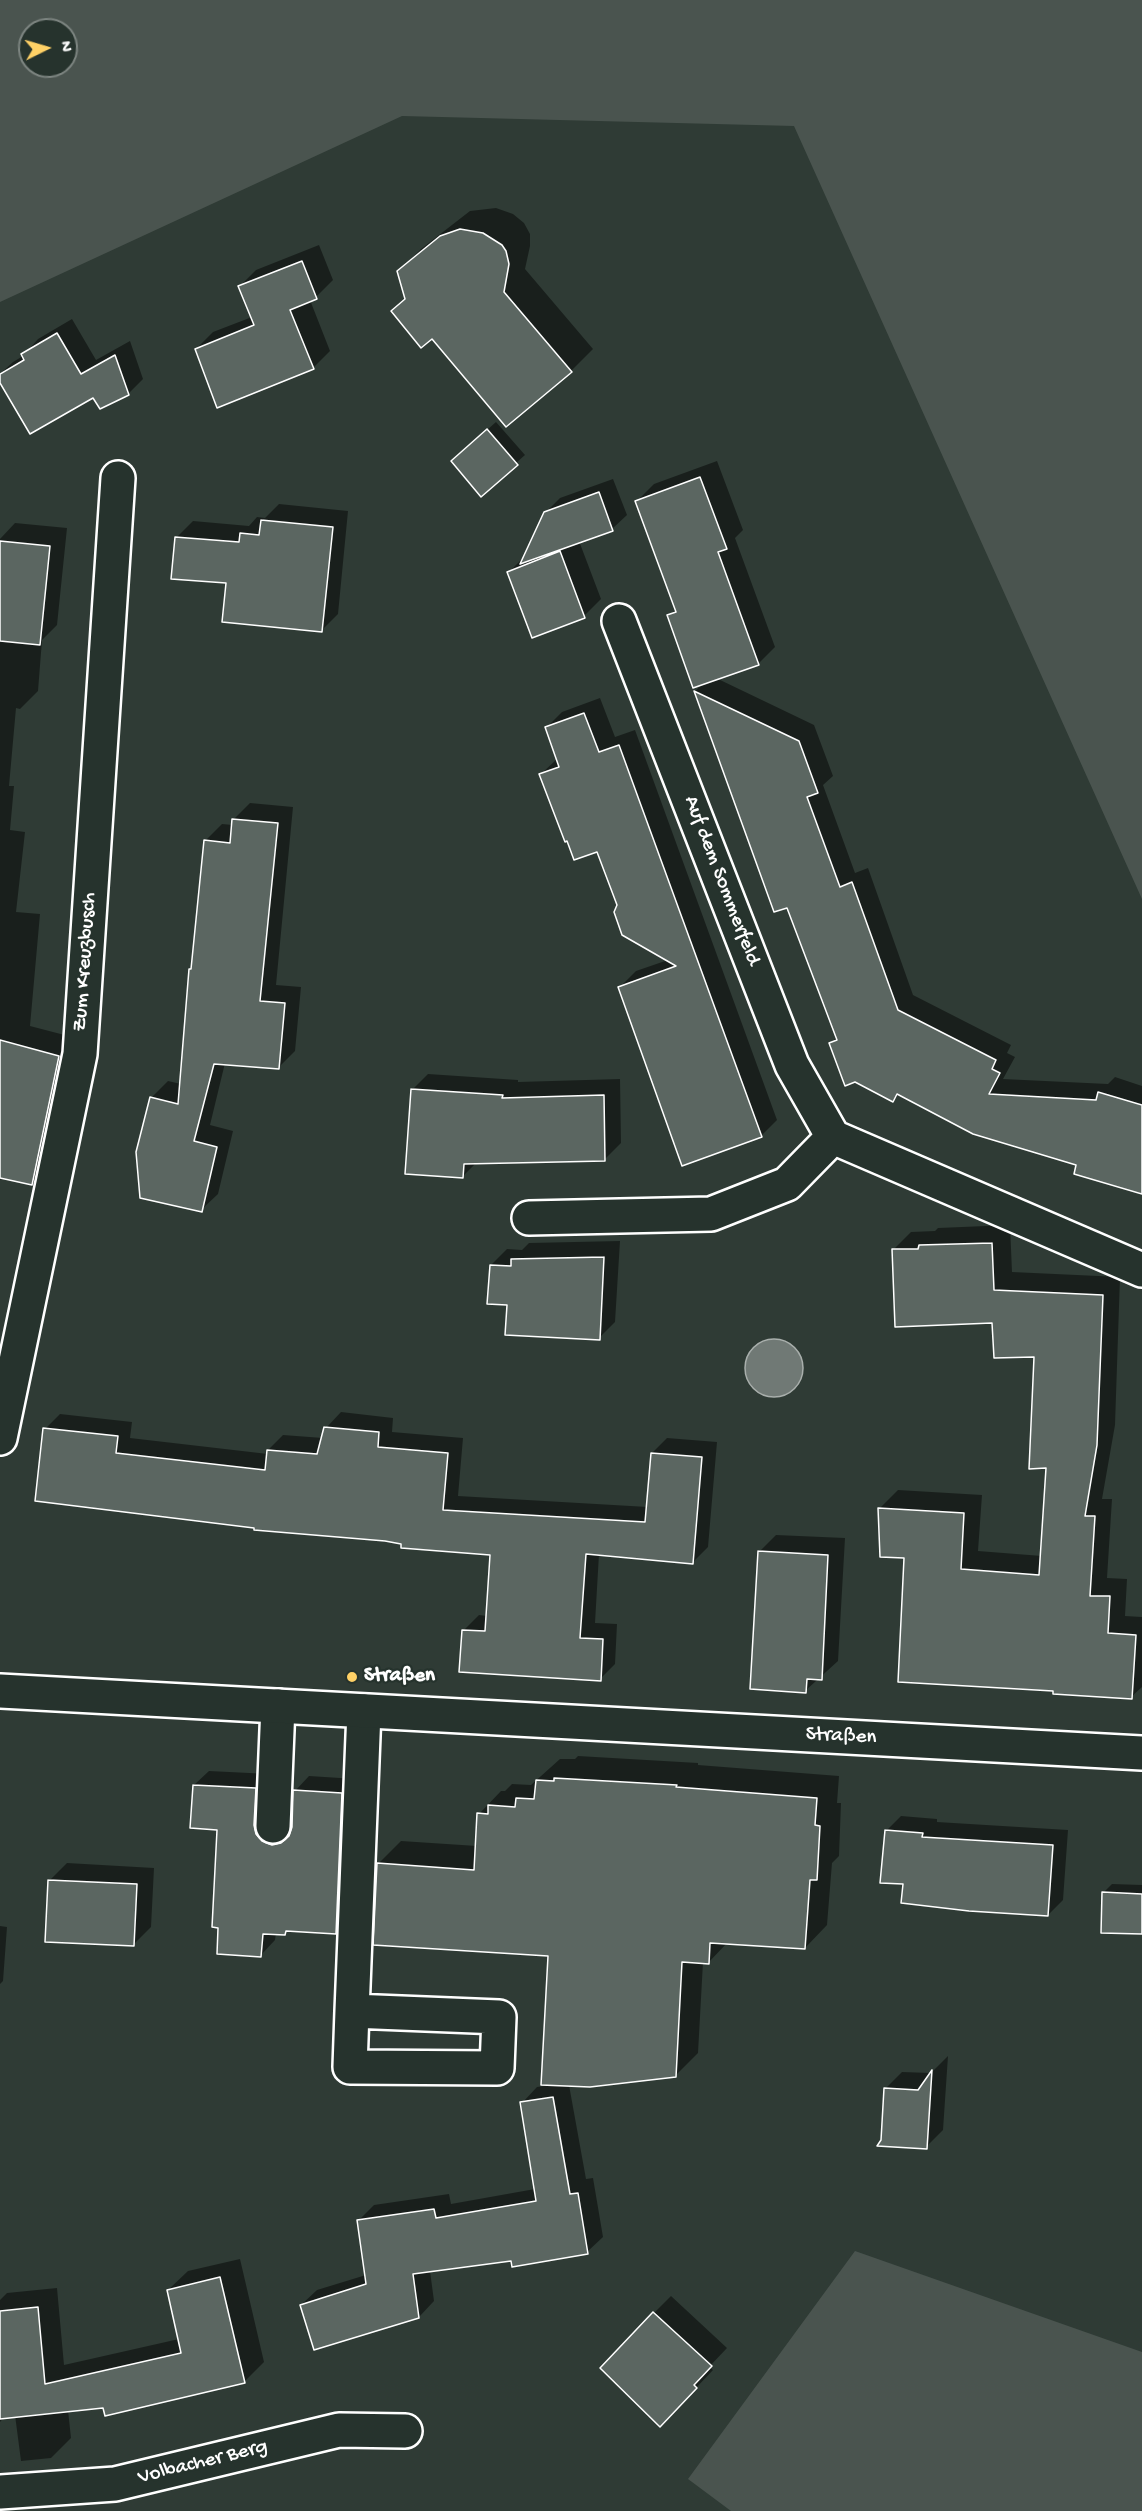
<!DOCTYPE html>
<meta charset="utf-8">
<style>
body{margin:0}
#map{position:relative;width:1142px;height:2511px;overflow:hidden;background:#2f3b35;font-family:"Gochi Hand",sans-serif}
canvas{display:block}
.north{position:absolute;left:18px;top:18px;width:60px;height:60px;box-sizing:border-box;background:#26332d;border:2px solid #7d8581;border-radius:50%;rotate:85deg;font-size:16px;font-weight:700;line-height:24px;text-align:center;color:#fff}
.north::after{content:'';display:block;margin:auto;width:21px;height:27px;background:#ffd166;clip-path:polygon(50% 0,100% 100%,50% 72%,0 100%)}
</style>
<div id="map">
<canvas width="1142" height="2511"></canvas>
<div class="north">N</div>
</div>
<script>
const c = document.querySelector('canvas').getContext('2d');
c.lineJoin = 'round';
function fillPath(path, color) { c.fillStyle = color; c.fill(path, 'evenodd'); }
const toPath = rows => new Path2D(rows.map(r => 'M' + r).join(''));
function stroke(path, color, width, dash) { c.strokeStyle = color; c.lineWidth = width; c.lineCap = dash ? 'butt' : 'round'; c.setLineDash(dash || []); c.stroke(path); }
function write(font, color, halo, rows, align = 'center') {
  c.font = font + ' "Gochi Hand",sans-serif'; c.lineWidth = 4.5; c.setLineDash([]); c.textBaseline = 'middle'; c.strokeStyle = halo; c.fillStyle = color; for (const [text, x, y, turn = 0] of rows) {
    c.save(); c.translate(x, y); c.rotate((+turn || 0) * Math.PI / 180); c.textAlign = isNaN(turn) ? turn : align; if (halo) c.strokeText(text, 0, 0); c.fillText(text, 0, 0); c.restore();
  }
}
fillPath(toPath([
 [0,0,1142,0,1142,899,794,126,402,116,0,302],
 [30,30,66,30,66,66,30,66],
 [855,2251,1142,2352,1142,2511,731,2511,688,2479]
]), '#4a544f');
const water = toPath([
 '745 1368a29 29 0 1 1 58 0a29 29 0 1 1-58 0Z'
]);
fillPath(water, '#707975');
stroke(water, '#a9afac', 1.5);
fillPath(toPath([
 [496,208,513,214,524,223,530,234,530,246,525,269,593,349,571,371,432,337,393,311,406,298,399,271,421,249,470,211],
 [319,245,333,280,316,297,310,300,330,351,313,368,196,349,213,332,252,317,239,287,256,270],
 [72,319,96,360,130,341,143,379,128,394,93,396,0,380,0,374,13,362,23,356,38,339],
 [496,422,525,455,481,494,461,453],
 [717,461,743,530,735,538,775,647,758,664,716,678,814,725,833,776,823,785,855,873,868,868,913,995,1011,1045,1007,1053,1015,1057,1003,1079,1108,1084,1115,1077,1142,1086,1142,1192,1078,1164,899,1094,893,1100,831,1043,837,1037,788,906,775,910,695,691,704,683,669,616,676,609,637,501,654,484],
 [613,479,627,515,612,529,579,541,601,599,584,616,509,572,525,556,545,513,560,498],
 [279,504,348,511,338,614,322,630,228,581,176,538,193,521,249,526,257,517,265,518],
 [15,523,67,528,57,625,42,640,38,691,20,709,16,708,9,786,14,786,10,830,25,832,16,912,40,914,30,1026,76,1038,50,1166,32,1184,3,1177,0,1180,0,539],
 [600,698,615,737,635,730,777,1120,761,1136,620,987,636,971,668,960,618,905,598,850,541,774,558,758,546,728,562,712],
 [250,803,293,807,276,985,301,987,295,1051,278,1068,225,1063,210,1125,233,1131,218,1194,201,1210,151,1098,168,1081,181,1084,205,841,222,824,233,825,233,820],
 [428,1074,518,1080,518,1082,620,1079,621,1143,605,1159,477,1162,463,1176,412,1090],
 [1010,1225,1012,1272,1120,1277,1115,1425,1102,1499,1112,1499,1107,1578,1127,1579,1125,1616,1142,1617,1142,1687,1131,1697,1055,1689,880,1508,898,1490,982,1495,978,1551,1042,1556,1048,1467,1036,1355,994,1322,893,1250,911,1232,935,1231,938,1228],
 [620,1241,615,1322,599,1338,509,1304,491,1265,507,1249,522,1250,529,1243],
 [341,1412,393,1418,392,1432,463,1438,458,1496,648,1507,652,1453,667,1438,717,1442,708,1547,693,1562,599,1554,595,1623,617,1624,615,1664,600,1679,463,1631,479,1615,487,1616,491,1553,256,1526,45,1429,60,1414,132,1422,130,1438,268,1454,268,1450,283,1435,323,1438,326,1428],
 [776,1535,845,1538,838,1661,805,1691,759,1552],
 [578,1756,698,1763,698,1765,839,1776,837,1803,841,1803,839,1856,832,1863,827,1925,805,1948,728,1942,708,1963,703,1962,698,2053,676,2075,569,2085,586,2179,593,2178,603,2237,587,2252,430,2271,434,2301,419,2317,301,2305,317,2290,366,2275,358,2221,374,2205,449,2194,451,2204,535,2189,522,2103,537,2087,551,2085,549,1954,378,1864,401,1841,477,1846,479,1814,501,1791,505,1791,512,1784,531,1785,560,1759,575,1759],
 [209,1771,270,1774,287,1831,292,1830,295,1791,309,1776,356,1779,350,1918,336,1932,288,1930,285,1933,276,1933,275,1940,261,1955,219,1828,194,1785],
 [901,1816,937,1819,937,1822,1068,1830,1063,1900,1048,1915,904,1882,886,1831],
 [67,1863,154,1868,151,1927,134,1944,50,1880],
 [1112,1884,1142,1885,1142,1933,1102,1932,1104,1892],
 [0,1926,7,1927,3,1981,0,1984],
 [948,2056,943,2130,926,2147,883,2141,885,2089,902,2072,931,2073],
 [240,2259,264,2362,245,2381,104,2407,68,2410,71,2438,51,2458,21,2461,15,2415,5,2416,0,2422,0,2300,7,2293,57,2288,64,2365,179,2339,168,2290,188,2271],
 [671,2296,727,2348,709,2367,713,2370,677,2408,654,2313]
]), '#0007');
const building = toPath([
 [460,229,483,233,502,245,506,251,509,264,504,292,572,372,506,427,432,339,421,348,391,311,405,299,397,271,440,236,460,229],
 [302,261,317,299,290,310,314,369,217,408,195,349,254,325,238,286,302,261],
 [57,333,81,374,115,355,129,395,100,409,93,398,30,434,0,383,0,374,24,360,21,354,57,333],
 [487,429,518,465,481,497,451,461,487,429],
 [700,477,727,549,718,552,759,665,693,688,667,615,676,612,635,501,700,477],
 [599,492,613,531,520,564,544,512,599,492],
 [261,520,333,527,322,632,222,622,226,583,171,579,175,537,239,542,240,533,259,535,261,520],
 [0,541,50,546,40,645,0,641,0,541],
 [560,551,585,618,532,638,507,572,560,551],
 [694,691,799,741,818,793,807,797,840,887,852,882,898,1010,996,1060,992,1069,1000,1073,989,1094,1096,1100,1098,1092,1142,1105,1142,1194,1074,1174,1076,1165,973,1134,897,1094,893,1102,855,1082,845,1086,829,1043,837,1040,787,908,774,912,694,691],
 [584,713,599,752,619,745,762,1137,682,1166,618,987,676,966,622,935,614,912,617,905,597,852,574,860,567,841,565,842,539,774,559,767,545,727,584,713],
 [232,819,278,823,260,1001,285,1003,279,1069,214,1064,194,1141,217,1147,202,1212,140,1198,136,1152,150,1097,178,1104,189,969,191,969,204,840,230,843,232,819],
 [0,1040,59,1056,32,1185,0,1178,0,1040],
 [411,1089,503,1095,502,1098,604,1095,605,1161,464,1164,463,1178,405,1174,411,1089],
 [992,1243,994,1290,1103,1295,1097,1445,1085,1516,1095,1516,1090,1596,1110,1596,1108,1633,1136,1635,1132,1699,1053,1694,1053,1691,898,1682,904,1558,880,1557,878,1508,964,1513,961,1569,1039,1575,1046,1468,1029,1469,1034,1357,994,1358,992,1323,895,1327,892,1249,918,1249,919,1245,992,1243],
 [604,1257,600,1340,505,1335,507,1305,487,1304,490,1265,511,1266,511,1259,604,1257],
 [324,1427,379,1432,378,1447,448,1453,443,1510,645,1522,651,1453,702,1457,693,1564,586,1554,580,1638,603,1639,601,1681,459,1672,462,1630,485,1631,490,1555,401,1548,401,1544,385,1541,254,1530,254,1528,35,1501,43,1428,118,1436,116,1453,265,1470,267,1450,317,1454,324,1427],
 [758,1551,828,1555,822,1680,807,1679,806,1693,750,1689,758,1551],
 [554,1778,677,1785,676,1787,817,1798,815,1825,820,1826,817,1880,810,1880,805,1949,710,1943,709,1964,682,1962,676,2077,590,2087,541,2085,548,1956,373,1945,377,1863,474,1870,477,1813,488,1814,488,1805,515,1807,516,1798,534,1799,536,1780,554,1781,554,1778],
 [193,1785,256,1788,254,1825,256,1834,262,1841,272,1845,281,1843,289,1836,292,1827,293,1790,342,1793,336,1934,286,1931,285,1935,263,1934,261,1957,217,1954,218,1928,212,1927,217,1830,190,1828,193,1785],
 [885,1830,923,1833,922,1837,1053,1845,1048,1916,969,1911,901,1903,903,1884,880,1883,885,1830],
 [48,1880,137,1884,134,1946,45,1942,48,1880],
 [1102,1892,1142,1894,1142,1934,1101,1933,1102,1892],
 [932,2070,927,2149,877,2146,881,2140,884,2088,918,2090,932,2070],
 [553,2097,570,2194,578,2193,588,2254,512,2267,511,2261,413,2274,419,2318,314,2350,300,2305,366,2284,357,2220,434,2209,436,2218,536,2201,520,2102,553,2097],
 [220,2277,245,2383,105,2416,103,2408,0,2419,0,2311,38,2307,45,2384,181,2353,167,2290,220,2277],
 [653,2312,712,2366,694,2385,697,2388,660,2427,600,2368,653,2312]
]);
fillPath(building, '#5b6661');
stroke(building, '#fff', 1.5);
const minor = toPath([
 [619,621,792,1065,833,1137,1142,1270],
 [529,1218,711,1214,787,1184,833,1137],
 [0,1438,80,1054,118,478],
 [273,1826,278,1706],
 [352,2011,499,2017,497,2068,350,2067,352,2011],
 [352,2011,364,1711],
 [0,2492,115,2484,339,2430,405,2431]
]);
const major = toPath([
 [0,1691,1142,1753]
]);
stroke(minor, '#fff', 38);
stroke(major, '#fff', 38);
stroke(minor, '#26332d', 33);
stroke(major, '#26332d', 33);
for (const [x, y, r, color] of [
 [352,1677,6,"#ffd166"]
]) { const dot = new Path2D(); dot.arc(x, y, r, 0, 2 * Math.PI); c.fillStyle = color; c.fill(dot); stroke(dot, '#26332d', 2); }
write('21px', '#fff', '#26332d', [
 ["Auf dem Sommerfeld",721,881,69],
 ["Zum Kreuzbusch",86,962,-86],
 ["Straßen",841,1737,3],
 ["Volbacher Berg",203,2463,-14]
]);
write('bold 21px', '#fff', '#26332d', [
 ["Straßen",364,1677]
], 'left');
</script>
